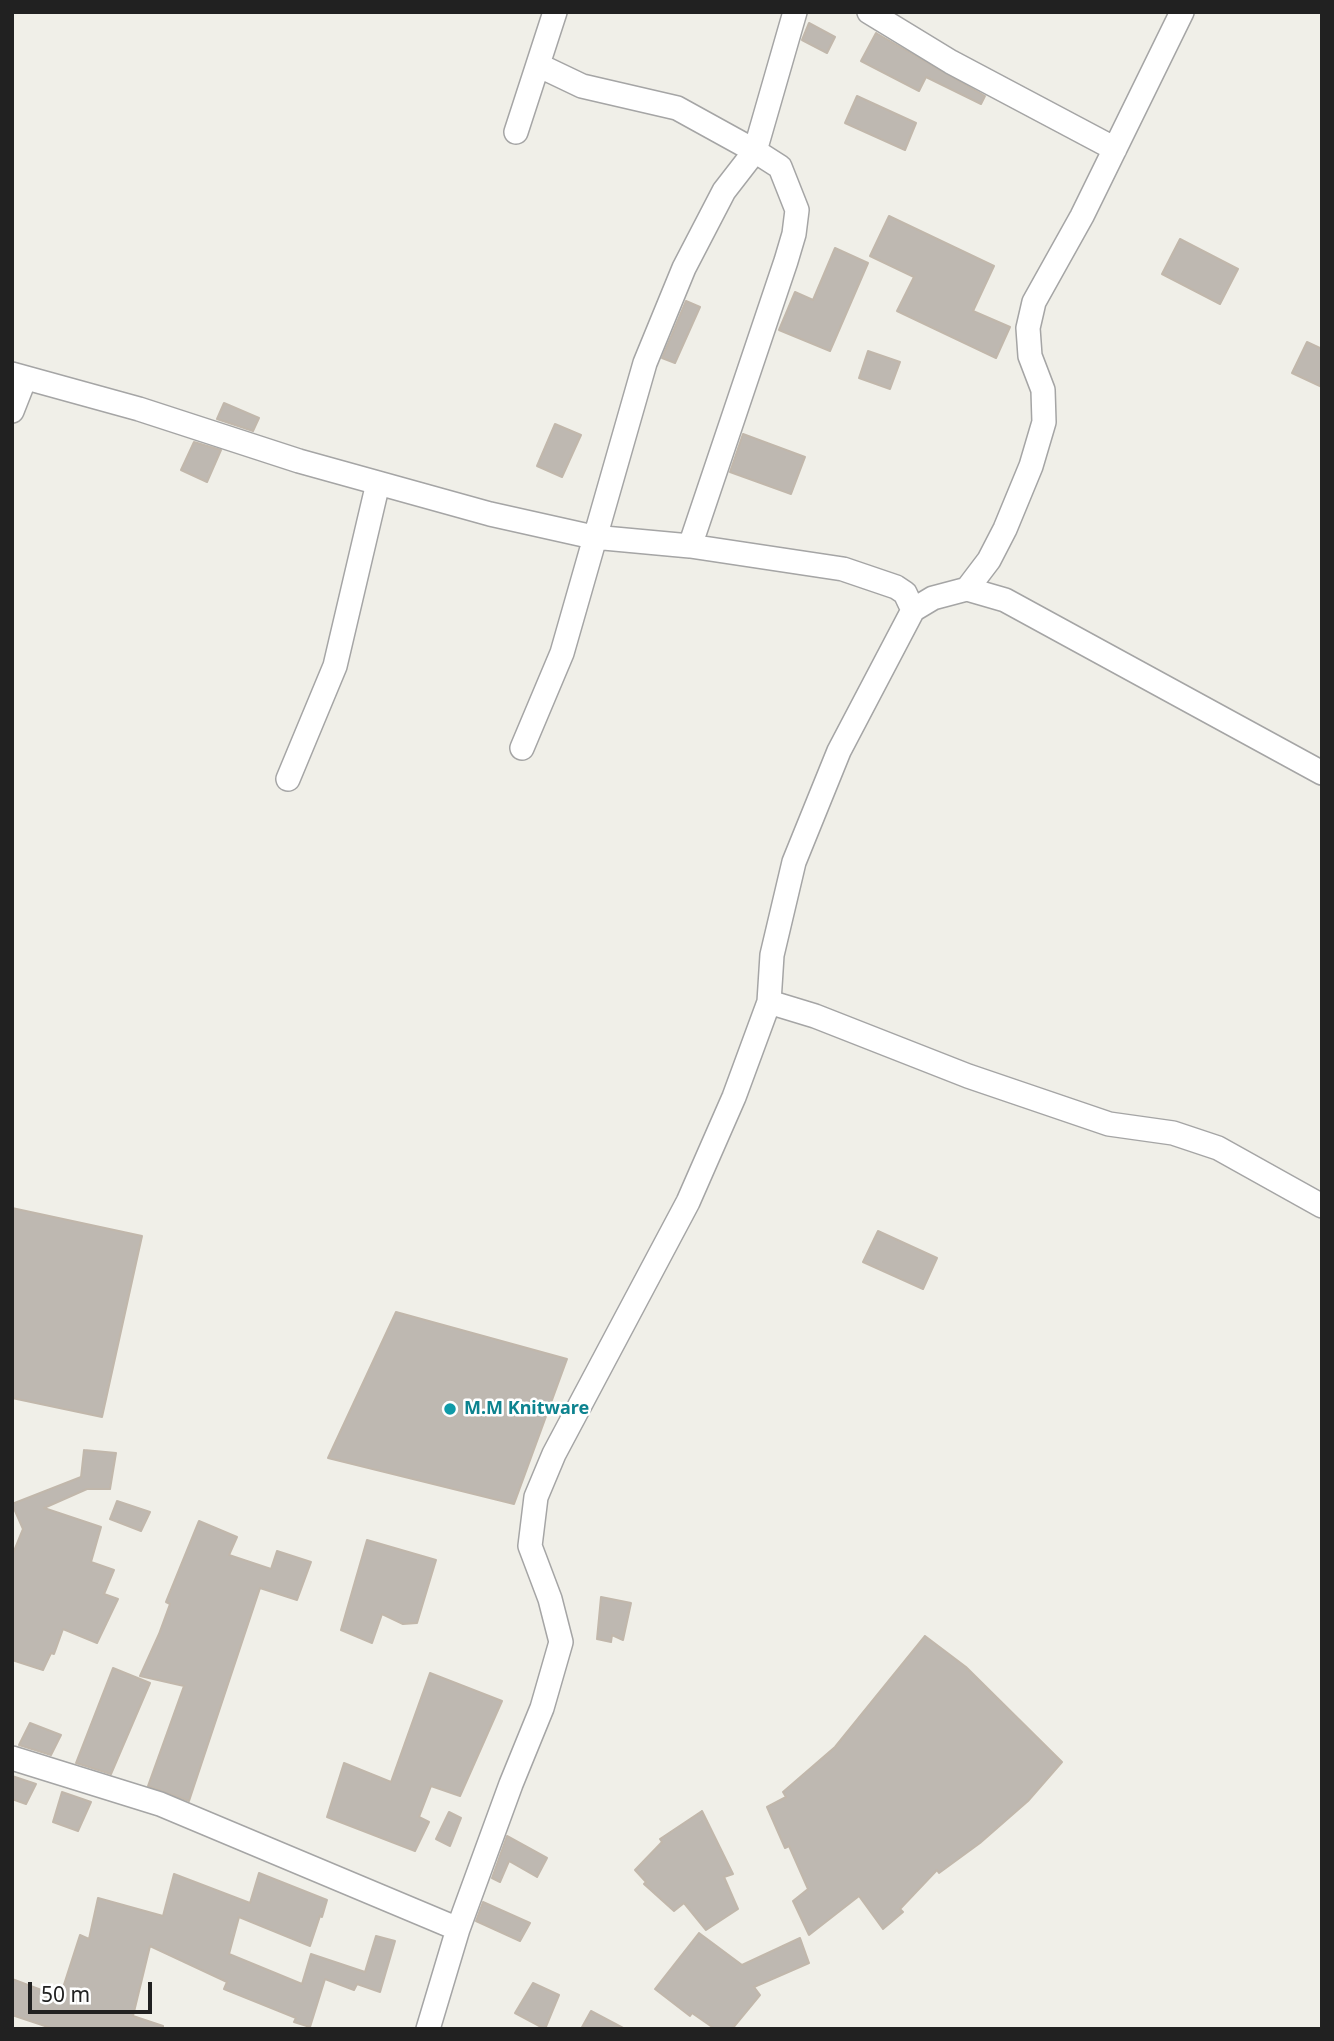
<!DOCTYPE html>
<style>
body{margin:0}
#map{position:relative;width:1334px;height:2041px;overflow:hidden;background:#f0efe8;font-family:"Noto Sans",sans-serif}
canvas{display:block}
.frame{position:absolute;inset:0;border:14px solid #212121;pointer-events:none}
.scale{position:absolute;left:28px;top:1982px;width:124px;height:32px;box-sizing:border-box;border:4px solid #212121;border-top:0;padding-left:9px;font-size:21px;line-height:24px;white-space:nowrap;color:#212121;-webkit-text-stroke:5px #fff;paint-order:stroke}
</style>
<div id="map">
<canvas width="1334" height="2041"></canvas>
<div class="frame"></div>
<div class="scale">50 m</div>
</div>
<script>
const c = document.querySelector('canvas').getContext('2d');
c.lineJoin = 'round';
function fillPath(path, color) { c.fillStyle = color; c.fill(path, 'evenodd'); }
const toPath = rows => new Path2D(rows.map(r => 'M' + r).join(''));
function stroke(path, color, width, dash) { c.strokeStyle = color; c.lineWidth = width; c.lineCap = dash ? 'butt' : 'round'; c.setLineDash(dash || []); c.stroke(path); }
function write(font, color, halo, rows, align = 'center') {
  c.font = font + ' "Noto Sans",sans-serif'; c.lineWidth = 5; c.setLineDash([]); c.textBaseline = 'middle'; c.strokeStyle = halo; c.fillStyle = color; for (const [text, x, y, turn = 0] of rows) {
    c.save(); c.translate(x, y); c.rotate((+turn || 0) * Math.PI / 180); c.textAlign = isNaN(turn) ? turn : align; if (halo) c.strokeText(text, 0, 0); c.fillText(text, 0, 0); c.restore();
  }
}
const building = toPath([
 [809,23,835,37,827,53,802,40,809,23],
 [876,33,985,96,981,104,926,77,919,91,861,61,876,33],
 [857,96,916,123,905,150,845,123,857,96],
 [889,216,994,266,973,311,1010,327,996,358,897,311,914,277,870,256,889,216],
 [1180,239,1238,269,1220,304,1162,274,1180,239],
 [835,248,868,263,830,351,779,330,795,292,813,300,835,248],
 [686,301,700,307,675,363,662,358,686,301],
 [1307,342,1322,349,1322,387,1292,373,1307,342],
 [868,351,900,362,890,389,859,378,868,351],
 [224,403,259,418,253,431,217,419,224,403],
 [555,424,581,435,562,477,537,466,555,424],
 [743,434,805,457,791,494,730,472,743,434],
 [194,442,221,450,207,482,181,470,194,442],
 [12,1208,142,1236,102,1417,12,1398,12,1208],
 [878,1231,937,1258,923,1289,863,1262,878,1231],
 [396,1312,567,1359,514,1504,328,1458,396,1312],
 [84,1450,116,1453,110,1489,87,1489,44,1508,101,1527,91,1562,114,1570,104,1594,118,1599,97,1643,63,1629,54,1654,51,1653,43,1670,12,1660,12,1556,23,1529,12,1504,81,1477,84,1450],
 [117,1501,150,1512,141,1531,110,1519,117,1501],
 [199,1521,237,1537,229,1555,271,1569,277,1551,311,1562,297,1600,260,1588,189,1801,148,1786,184,1686,140,1676,159,1634,170,1604,166,1602,199,1521],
 [367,1540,436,1560,417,1623,403,1624,382,1614,372,1643,341,1630,367,1540],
 [601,1597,631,1603,623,1640,612,1635,611,1642,597,1639,601,1597],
 [925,1636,966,1667,1062,1762,1028,1801,980,1843,939,1873,937,1870,900,1909,903,1912,883,1929,859,1896,809,1935,793,1901,808,1889,789,1846,785,1848,767,1807,786,1797,783,1792,835,1747,925,1636],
 [113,1668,150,1683,111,1774,76,1763,113,1668],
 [430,1673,502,1701,460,1796,431,1786,419,1817,429,1822,415,1851,327,1817,344,1763,391,1782,430,1673],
 [30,1723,61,1735,51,1755,19,1745,30,1723],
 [12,1776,36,1784,26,1804,12,1799,12,1776],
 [62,1792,91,1802,78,1831,53,1822,62,1792],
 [702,1811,733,1874,724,1877,738,1909,706,1930,684,1903,674,1911,644,1884,646,1882,635,1870,662,1842,660,1839,702,1811],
 [449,1812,461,1818,450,1846,436,1839,449,1812],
 [507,1836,547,1858,537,1877,509,1861,500,1882,492,1878,507,1836],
 [259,1873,327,1900,322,1917,320,1916,310,1946,239,1917,229,1954,302,1984,311,1954,365,1972,376,1936,395,1941,380,1992,357,1984,354,1990,325,1979,310,2027,294,2022,296,2018,224,1989,227,1982,150,1946,133,2016,163,2026,163,2029,54,2029,12,2015,12,1979,60,1997,80,1935,89,1939,98,1898,163,1916,174,1874,250,1903,259,1873],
 [483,1902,530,1923,520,1941,476,1921,483,1902],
 [699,1933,742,1965,800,1938,809,1963,754,1987,760,1995,732,2029,715,2029,692,2013,690,2016,655,1989,699,1933],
 [533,1983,559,1995,545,2029,515,2013,533,1983],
 [591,2011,625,2029,581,2029,591,2011]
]);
fillPath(building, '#beb8b1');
stroke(building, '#c1b7ab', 2);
const minor = toPath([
 [869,12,951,62,1115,149],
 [538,65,582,86,677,108,755,151,780,167,797,210,794,234,786,261,690,546],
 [516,132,555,12],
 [12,374,139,409,299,461,490,514,593,537,690,546,843,569,896,587,905,593,913,610],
 [12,411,25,378],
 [967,589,989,560,1005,529,1031,466,1044,422,1043,390,1030,356,1028,328,1034,302,1082,216,1182,12],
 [522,748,562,653,645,363,684,268,724,191,755,151,795,12],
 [288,779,335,666,378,483],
 [769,1002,815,1016,968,1076,1109,1124,1173,1133,1218,1148,1322,1206],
 [12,1758,160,1804,458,1929],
 [428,2029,458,1929,511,1784,542,1708,561,1642,550,1599,530,1546,536,1497,554,1454,688,1202,734,1097,769,1002,772,955,794,862,839,751,913,610,933,598,967,589,1005,600,1322,773]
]);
stroke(minor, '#a5a5a5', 26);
stroke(minor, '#fff', 23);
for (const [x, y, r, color] of [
 [450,1409,7,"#0f9aa8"]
]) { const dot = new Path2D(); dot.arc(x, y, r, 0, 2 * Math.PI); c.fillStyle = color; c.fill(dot); stroke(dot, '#fff', 2.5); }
write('bold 18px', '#0d838f', '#fff', [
 ["M.M Knitware",464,1409]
], 'left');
</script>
